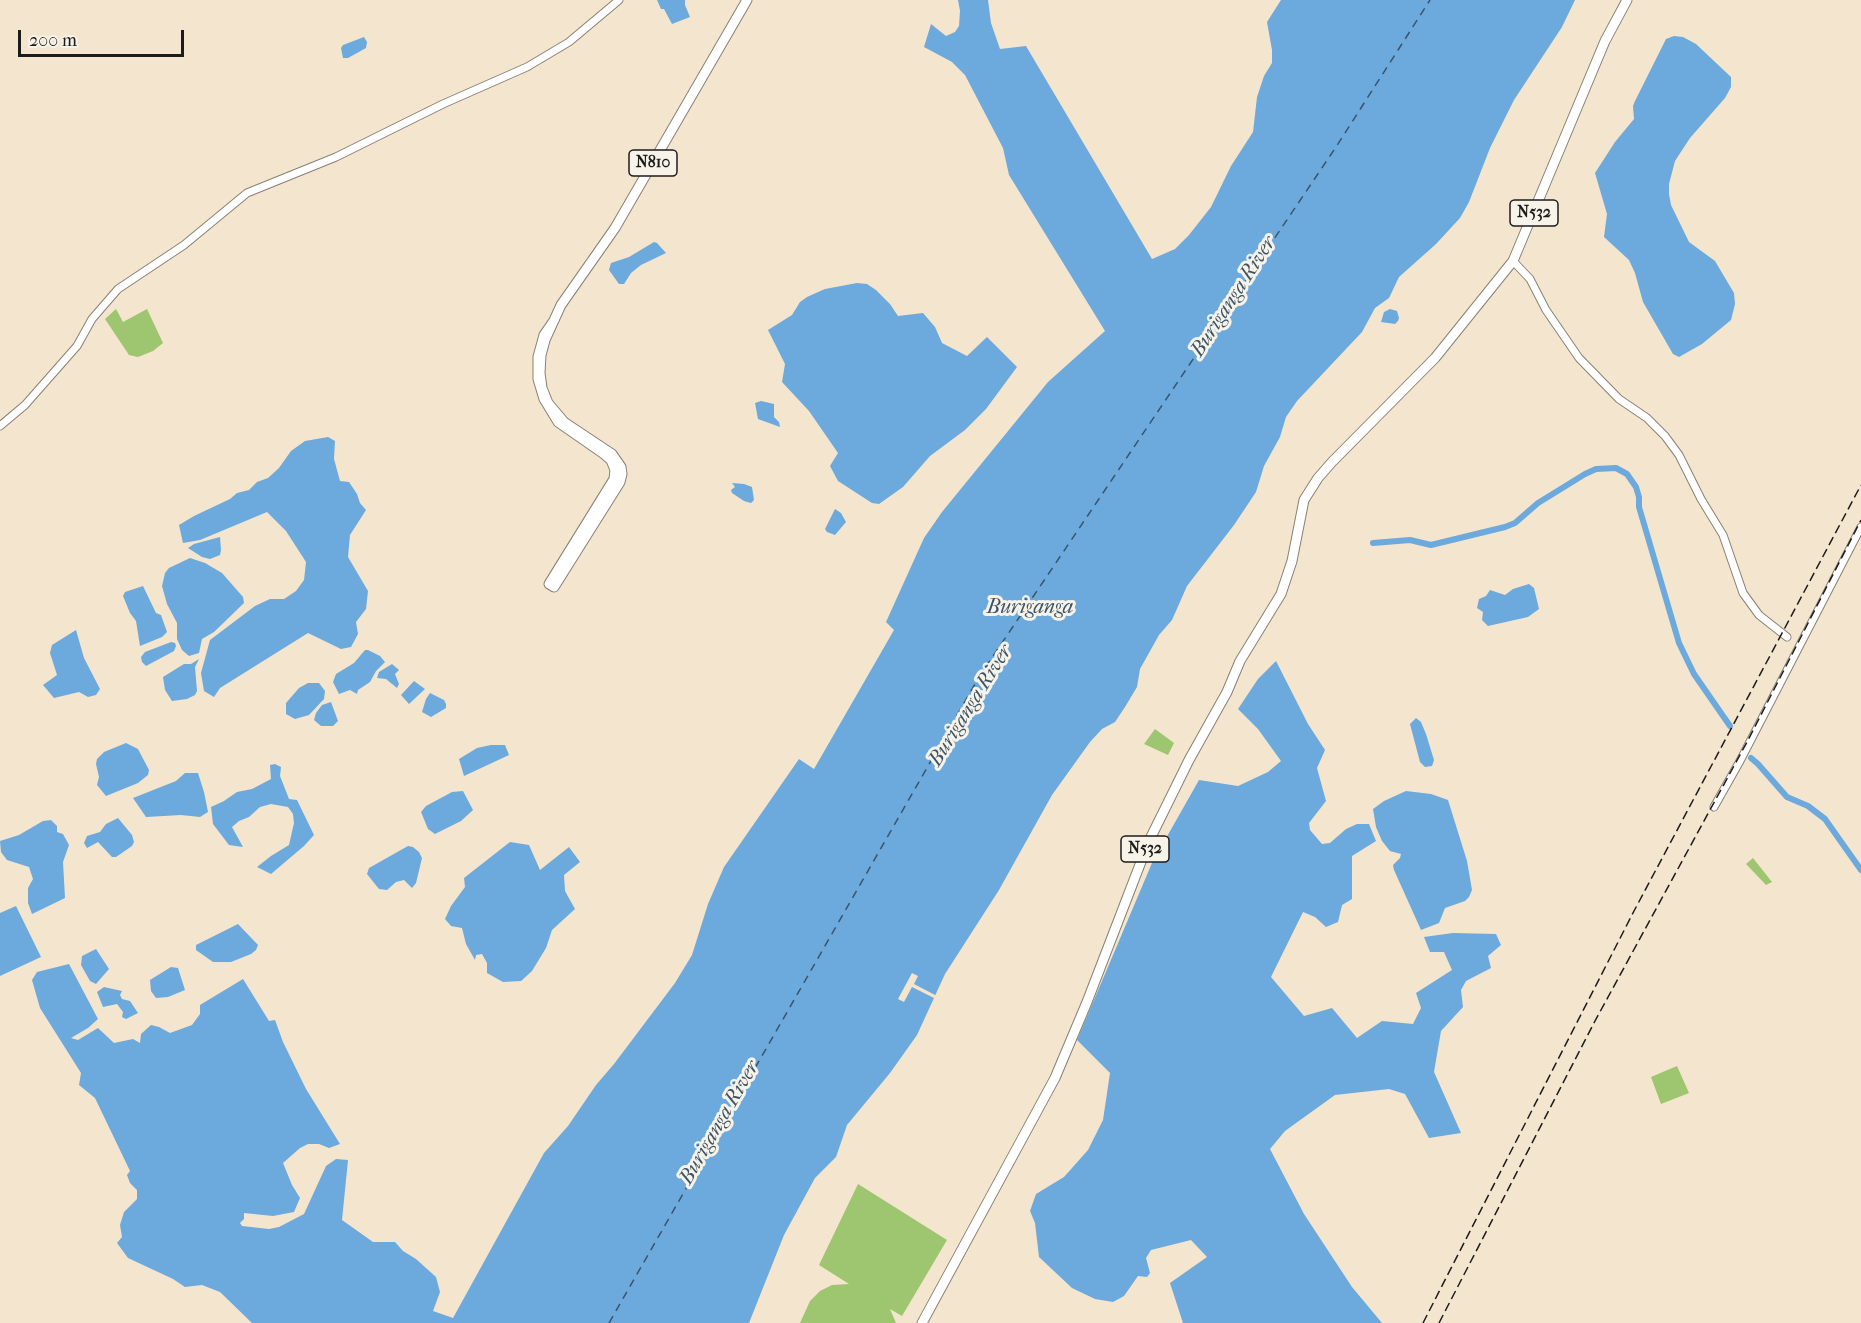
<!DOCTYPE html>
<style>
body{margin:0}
#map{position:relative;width:1861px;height:1323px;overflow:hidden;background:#f4e5ce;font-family:"IM FELL French Canon",serif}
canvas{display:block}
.scale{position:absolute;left:18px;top:30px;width:166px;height:27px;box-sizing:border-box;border:3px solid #1c1c1c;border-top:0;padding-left:8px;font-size:18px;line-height:21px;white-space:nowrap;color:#1c1c1c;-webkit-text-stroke:4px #f7f3e8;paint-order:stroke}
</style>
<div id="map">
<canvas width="1861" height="1323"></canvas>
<div class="scale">200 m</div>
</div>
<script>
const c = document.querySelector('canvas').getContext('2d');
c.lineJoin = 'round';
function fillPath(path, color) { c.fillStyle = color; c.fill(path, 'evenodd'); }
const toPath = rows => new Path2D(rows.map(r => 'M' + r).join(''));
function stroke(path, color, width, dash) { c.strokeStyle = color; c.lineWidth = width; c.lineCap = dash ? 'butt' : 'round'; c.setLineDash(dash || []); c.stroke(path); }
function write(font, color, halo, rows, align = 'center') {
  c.font = font + ' "IM FELL French Canon",serif'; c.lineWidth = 6; c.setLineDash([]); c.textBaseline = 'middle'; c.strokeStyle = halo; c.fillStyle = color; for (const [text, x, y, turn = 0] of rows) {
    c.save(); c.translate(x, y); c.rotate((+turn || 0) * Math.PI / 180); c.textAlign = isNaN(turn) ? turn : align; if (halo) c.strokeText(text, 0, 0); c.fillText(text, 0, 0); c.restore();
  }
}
fillPath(toPath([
 [116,309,123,322,147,309,163,343,153,351,138,357,129,355,105,319],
 [1155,729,1174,743,1168,755,1144,744],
 [1753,858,1772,882,1766,885,1746,864],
 [1677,1066,1689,1093,1661,1104,1651,1077],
 [858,1184,947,1240,902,1316,890,1309,896,1323,800,1323,810,1301,820,1291,832,1285,849,1284,819,1265]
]), '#9ec570');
fillPath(toPath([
 [657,0,685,0,685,5,690,17,672,24,664,9,661,9],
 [958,0,988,0,991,23,1000,49,1026,46,1152,259,1175,249,1189,235,1211,207,1231,166,1253,132,1257,97,1264,76,1272,63,1272,50,1267,22,1281,0,1575,0,1562,27,1514,100,1490,148,1469,202,1460,218,1436,244,1399,277,1389,298,1375,308,1362,332,1297,401,1286,417,1280,437,1264,466,1256,492,1234,525,1187,586,1172,620,1159,635,1140,669,1137,687,1125,707,1115,722,1102,729,1090,742,1052,795,999,890,945,974,917,1035,890,1073,847,1125,836,1157,815,1178,784,1235,749,1323,252,1323,220,1292,202,1285,185,1287,173,1279,128,1258,117,1243,122,1237,120,1225,124,1212,137,1199,137,1190,130,1183,127,1175,130,1171,95,1098,79,1085,81,1073,40,1008,32,980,37,972,69,964,98,1019,88,1028,71,1038,78,1040,98,1028,114,1043,133,1039,140,1043,141,1034,151,1025,159,1027,170,1033,192,1025,200,1014,200,1005,243,979,269,1021,275,1020,283,1042,306,1089,340,1144,329,1148,319,1144,308,1144,300,1148,283,1163,292,1185,300,1198,294,1212,273,1216,244,1213,244,1219,240,1223,242,1226,269,1229,279,1227,304,1214,326,1166,336,1159,348,1160,342,1220,373,1242,395,1242,403,1251,416,1259,436,1277,440,1292,433,1311,453,1318,544,1153,568,1126,596,1085,614,1064,675,983,692,955,708,904,724,867,799,759,814,769,894,630,886,622,924,538,942,512,1048,382,1105,331,1009,175,1003,148,965,75,952,62,924,47,931,24,946,36,955,32,959,26,960,11],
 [1674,36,1683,37,1696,44,1731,77,1731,87,1725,98,1690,138,1675,161,1669,184,1669,194,1671,205,1689,242,1715,261,1734,293,1735,304,1731,320,1702,344,1679,357,1673,354,1643,302,1635,273,1629,260,1604,237,1607,214,1595,173,1615,142,1634,119,1633,106,1635,101,1666,39],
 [364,37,367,42,366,48,348,58,343,58,341,48,343,45],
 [654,242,657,243,666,253,641,265,631,273,624,284,619,284,609,270,611,263,629,257],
 [857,283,867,284,876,290,890,304,898,316,923,313,935,327,942,343,967,356,987,337,1017,367,986,409,965,430,930,456,903,487,879,504,872,503,838,481,830,466,838,453,809,411,782,382,785,364,768,330,792,315,800,302,807,297,825,289],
 [1390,309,1397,311,1399,318,1398,321,1395,324,1381,322,1384,312],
 [761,401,774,404,774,417,779,422,780,427,758,419,755,403],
 [328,437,335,441,334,459,340,481,349,482,357,494,360,503,366,510,350,535,348,557,368,591,366,609,356,622,358,634,351,647,341,649,308,633,220,688,214,697,204,691,201,673,210,640,255,606,270,599,284,599,296,591,304,580,306,562,286,531,267,512,200,540,183,543,179,525,194,516,230,499,237,493,249,490,257,482,268,478,279,468,291,451,305,441],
 [732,483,744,484,752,487,754,500,751,503,744,501,732,493,731,490,735,487],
 [835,509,841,513,846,522,835,535,827,532,825,529],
 [220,537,221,550,220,555,210,559,202,557,188,548,194,544],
 [190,558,205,563,222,573,243,597,244,603,214,632,202,639,199,653,189,656,182,650,177,639,177,623,167,604,162,586,165,573,169,568],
 [1529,584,1534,588,1539,609,1528,617,1488,626,1482,620,1483,612,1477,608,1479,599,1486,596,1490,590,1505,595,1513,589],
 [143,586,156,613,161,615,167,632,162,637,140,646,136,621,130,613,123,596,125,592],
 [76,630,84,658,100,689,96,695,88,697,79,692,54,698,43,685,57,675,50,653,52,645],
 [171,642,175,643,176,646,174,651,146,666,142,662,141,657,145,652],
 [365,650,368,650,380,656,385,662,376,671,370,682,358,690,357,694,350,690,339,694,333,682,336,674,354,663],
 [199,659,195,667,197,691,195,695,187,699,172,701,165,690,163,677,184,664,191,664],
 [1276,661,1308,724,1325,750,1317,768,1326,801,1309,823,1310,830,1322,844,1330,843,1346,829,1357,824,1369,824,1376,841,1352,856,1352,899,1342,905,1338,922,1326,927,1315,917,1303,912,1271,977,1304,1016,1332,1008,1357,1038,1382,1021,1413,1024,1421,1008,1416,993,1452,970,1444,952,1430,952,1424,937,1453,933,1496,934,1501,945,1488,956,1491,968,1466,981,1461,990,1463,1007,1441,1031,1434,1072,1461,1133,1429,1138,1405,1094,1389,1089,1335,1095,1285,1131,1270,1149,1304,1214,1352,1287,1382,1323,1183,1323,1170,1283,1207,1257,1191,1240,1151,1250,1146,1258,1150,1273,1147,1277,1138,1276,1124,1296,1113,1302,1095,1299,1072,1288,1039,1257,1035,1223,1030,1211,1036,1194,1064,1177,1088,1150,1103,1120,1110,1073,1077,1040,1152,863,1199,780,1238,786,1268,772,1281,761,1258,729,1238,709,1258,679],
 [392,664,399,670,395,674,399,684,397,688,386,679,377,678,379,672],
 [414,681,425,689,409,704,401,695],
 [308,683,319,683,325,691,324,699,309,715,295,719,286,714,286,703,299,688],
 [430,693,444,700,446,704,446,708,431,717,422,712,426,699],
 [331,702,338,721,333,726,321,726,314,720,316,713,322,705],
 [1416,718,1421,722,1426,734,1434,760,1432,766,1425,767,1420,762,1410,724],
 [126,743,138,749,149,770,148,775,138,783,106,796,97,785,99,777,96,764,97,759,104,752],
 [491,745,505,745,509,755,464,776,459,759,477,748],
 [275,764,281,767,280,776,289,799,297,800,314,835,304,846,271,874,257,867,271,856,289,845,294,823,293,814,288,807,271,804,260,807,249,817,239,821,232,827,243,847,229,845,213,824,211,807,224,801,237,792,252,789,271,779,270,765],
 [185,773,198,773,204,792,208,812,200,817,181,815,146,817,133,798,176,781],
 [463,791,473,810,461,821,435,834,428,829,421,812,426,806,452,792],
 [1406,791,1431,794,1448,800,1467,861,1472,890,1469,897,1465,901,1445,908,1439,923,1421,930,1394,870,1393,865,1400,858,1401,854,1390,851,1382,841,1376,827,1373,809,1384,801],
 [118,818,132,835,134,842,132,846,116,857,112,857,98,842,87,848,84,843,87,836,100,832,106,824],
 [51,820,57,826,57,832,63,834,69,845,63,862,65,898,32,914,28,903,28,888,33,879,29,867,7,860,1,852,0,841,19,835,43,821],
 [510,842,529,845,540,870,569,847,580,862,564,875,565,891,575,909,552,930,546,948,532,971,521,981,503,982,487,973,487,963,482,954,476,955,475,960,466,944,462,928,451,926,445,919,451,906,465,887,464,878],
 [408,846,413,847,419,852,422,858,416,883,412,888,404,880,396,882,387,890,379,889,367,874,369,868],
 [16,906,41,957,0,976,0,913],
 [238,924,258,945,256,950,251,954,231,962,213,962,196,950,196,945],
 [96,949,109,969,96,984,90,981,81,965,82,956],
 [171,967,178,968,185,990,168,997,156,998,151,991,150,980],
 [104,987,122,991,120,995,122,999,130,1001,138,1013,126,1019,122,1017,123,1012,117,1004,103,1007,97,992]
]), '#6ca9dd');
fillPath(toPath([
 [912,973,918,976,914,984,937,996,936,999,912,987,904,1002,898,999]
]), '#f4e5ce');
stroke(toPath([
 [1373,543,1410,540,1431,545,1505,527,1515,523,1538,503,1585,474,1596,469,1616,468,1627,474,1636,487,1639,497,1639,507,1679,643,1694,674,1730,726],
 [1751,758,1758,764,1787,797,1808,806,1825,819,1861,870]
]), '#6ca9dd', 6);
stroke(toPath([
 [609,1323,979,677,1336,147,1430,0]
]), '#3c5469', 1.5, [8, 6]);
const secondary = toPath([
 [1513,261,1530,279,1546,310,1579,358,1619,399,1647,418,1665,436,1679,455,1701,499,1723,535,1743,593,1759,615,1787,637],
 [0,426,25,405,77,346,92,319,118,289,184,245,247,193,336,157,443,104,527,67,569,42,619,0],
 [1714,807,1740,761,1861,527]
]);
const highway = toPath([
 [553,322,544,335,538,357,538,379,544,399,558,422,604,454,611,460,615,470,614,479,549,584,554,587,620,482,622,474,621,467,612,454,564,422,548,403,542,388,540,373,541,355,545,340,561,305,615,228,747,0],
 [922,1323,1055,1078,1087,1002,1149,841,1189,760,1227,692,1240,661,1281,594,1292,561,1304,500,1318,478,1332,462,1435,358,1513,261,1605,41,1627,0]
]);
stroke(secondary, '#888075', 9);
stroke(highway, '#888075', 11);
stroke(secondary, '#fff', 7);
stroke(highway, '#fff', 9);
stroke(toPath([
 [1423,1323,1634,911,1861,485],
 [1439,1323,1595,1021,1747,742,1861,520]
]), '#1c1c1c', 1.5, [9, 4.5]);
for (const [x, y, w] of [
 [653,163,48],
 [1534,213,48],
 [1145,849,48]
]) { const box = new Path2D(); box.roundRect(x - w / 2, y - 13, w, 26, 4.5); c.fillStyle = '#f7f3e8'; c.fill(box); stroke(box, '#1c1c1c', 1.5); }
write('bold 16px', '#1c1c1c', null, [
 ["N810",653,163],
 ["N532",1534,213],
 ["N532",1145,849]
]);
write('italic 20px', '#3c5469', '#f7f3e8', [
 ["Buriganga River",1234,297,-57],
 ["Buriganga",1030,608],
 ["Buriganga River",971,706,-58],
 ["Buriganga River",720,1123,-60]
]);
</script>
